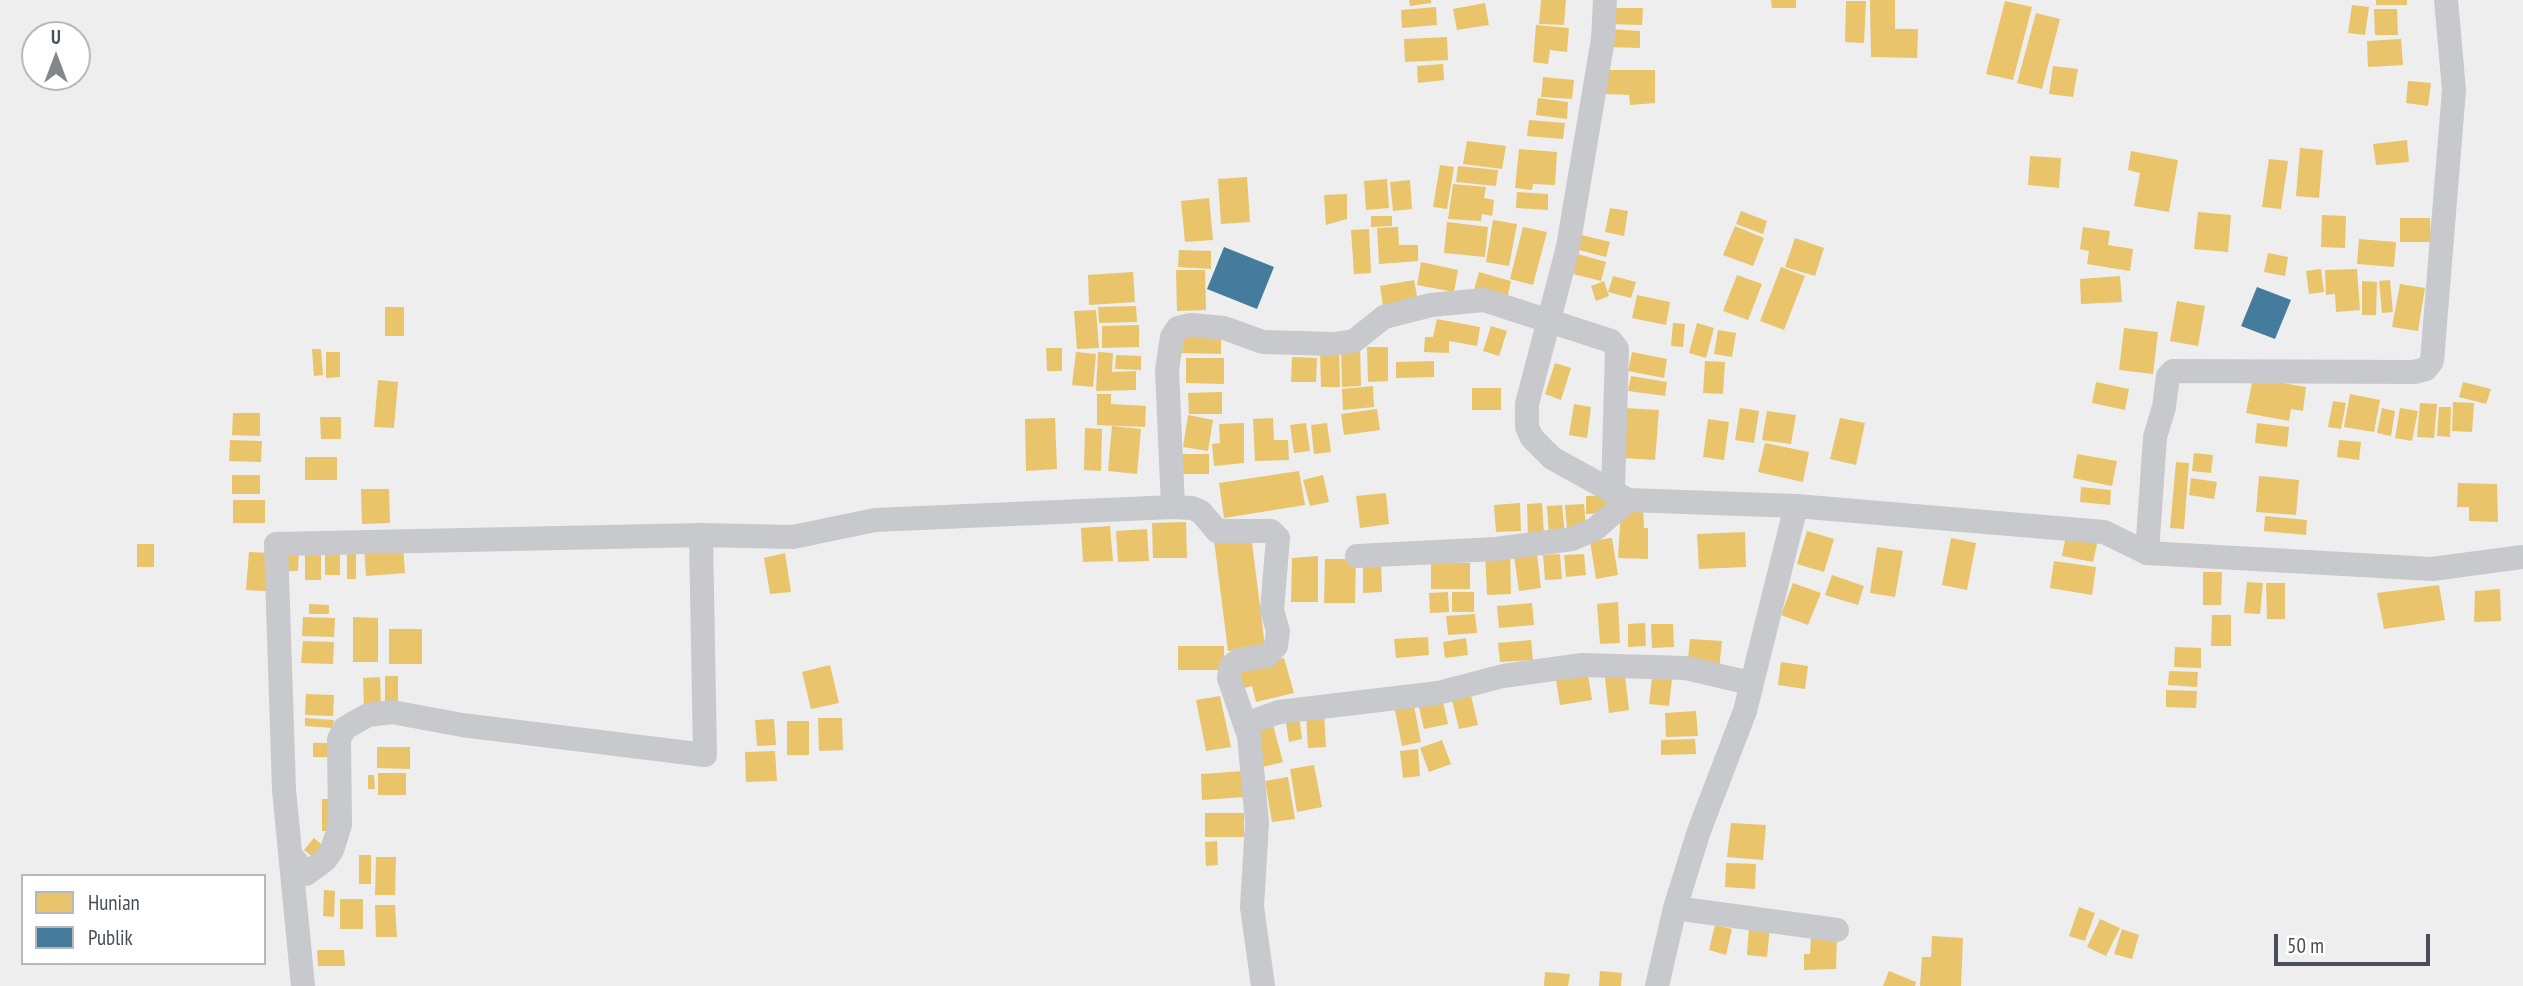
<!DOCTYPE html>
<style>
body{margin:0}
#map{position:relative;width:2523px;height:986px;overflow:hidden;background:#eee;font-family:"PT Sans Narrow",sans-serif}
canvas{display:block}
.legend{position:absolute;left:21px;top:874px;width:245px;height:91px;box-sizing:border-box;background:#fff;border:2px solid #b5b9bc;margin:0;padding:9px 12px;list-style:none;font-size:21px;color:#474f58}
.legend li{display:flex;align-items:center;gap:14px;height:35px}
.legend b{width:35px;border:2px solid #b5b9bc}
.north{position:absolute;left:21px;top:21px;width:70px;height:70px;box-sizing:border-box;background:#fff;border:2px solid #b5b9bc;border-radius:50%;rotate:0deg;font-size:19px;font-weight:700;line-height:28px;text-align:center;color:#474f58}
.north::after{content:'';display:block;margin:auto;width:24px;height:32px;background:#81878c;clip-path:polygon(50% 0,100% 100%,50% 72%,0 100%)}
.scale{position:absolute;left:2274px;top:934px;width:156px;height:32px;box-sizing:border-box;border:4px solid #474f58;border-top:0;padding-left:9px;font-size:21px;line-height:24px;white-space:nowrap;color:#474f58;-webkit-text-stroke:5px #fff;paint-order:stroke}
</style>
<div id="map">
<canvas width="2523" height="986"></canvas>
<ul class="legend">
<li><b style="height:19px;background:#e9c46a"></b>Hunian</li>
<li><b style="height:19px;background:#457b9d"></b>Publik</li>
</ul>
<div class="north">U</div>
<div class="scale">50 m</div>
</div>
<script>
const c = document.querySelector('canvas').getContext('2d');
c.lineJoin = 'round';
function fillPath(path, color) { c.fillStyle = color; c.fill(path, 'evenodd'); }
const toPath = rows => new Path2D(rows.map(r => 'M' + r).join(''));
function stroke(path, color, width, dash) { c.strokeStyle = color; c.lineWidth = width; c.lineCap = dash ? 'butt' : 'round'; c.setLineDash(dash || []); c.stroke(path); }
fillPath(toPath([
 [1409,0,1431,0,1431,3,1410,6],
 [1541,0,1566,0,1564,25,1539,24],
 [1771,0,1796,0,1796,8,1772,8],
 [1870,0,1895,0,1895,29,1918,29,1917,58,1871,57],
 [2376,0,2407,0,2407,5,2376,5],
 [1846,1,1866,1,1864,43,1845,42],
 [2005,1,2032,7,2013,80,1986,74],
 [1485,3,1489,25,1457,30,1453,9],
 [2352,5,2369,7,2365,35,2348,33],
 [1436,7,1437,25,1402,28,1401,10],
 [1609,8,1643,8,1642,25,1608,24],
 [2374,9,2397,9,2398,35,2375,35],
 [2036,13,2060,19,2042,89,2017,83],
 [1536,25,1569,28,1567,52,1550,50,1548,64,1533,62],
 [1609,29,1640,31,1640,48,1608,47],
 [1447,37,1448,60,1405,62,1404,39],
 [2401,39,2403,65,2368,67,2367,41],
 [1443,64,1444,80,1418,83,1417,66],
 [2053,66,2078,69,2073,97,2049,94],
 [1606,70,1655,70,1655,103,1630,105,1629,95,1606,94],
 [1543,77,1574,80,1572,99,1541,97],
 [2408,81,2431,83,2428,106,2406,103],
 [1538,98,1568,102,1567,119,1536,115],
 [1529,120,1565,123,1563,139,1527,136],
 [2407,140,2409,162,2376,165,2373,144],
 [1467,141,1506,146,1502,169,1463,164],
 [2300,148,2323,150,2319,198,2296,196],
 [1519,149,1557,152,1555,185,1533,184,1532,190,1515,188],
 [2131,151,2178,160,2169,212,2134,206,2140,173,2128,170],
 [2030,156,2061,158,2059,188,2028,185],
 [2269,159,2288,161,2281,209,2262,207],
 [1440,165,1454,167,1447,209,1433,207],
 [1458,166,1498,170,1496,186,1456,182],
 [1247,177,1250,222,1221,224,1218,179],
 [1387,179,1389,208,1366,210,1364,181],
 [1410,180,1412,209,1393,211,1390,182],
 [1453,184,1486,187,1484,198,1494,200,1492,216,1482,214,1481,221,1448,219],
 [1517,192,1548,194,1548,210,1516,208],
 [1347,194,1347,219,1326,225,1324,195],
 [1209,198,1213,240,1185,242,1181,201],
 [1610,208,1628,211,1624,236,1605,232],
 [1741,211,1767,221,1763,234,1736,224],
 [2198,212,2231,215,2228,252,2194,249],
 [2322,215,2346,216,2345,248,2321,247],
 [1371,216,1392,216,1392,226,1371,227],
 [2400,218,2430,218,2431,242,2400,242],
 [1493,220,1517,224,1509,266,1486,262],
 [1447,222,1488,227,1485,257,1444,253],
 [1735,226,1764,238,1753,266,1723,255],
 [1398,227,1399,245,1418,245,1418,261,1379,264,1377,228],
 [1523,227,1547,232,1533,285,1510,279],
 [2083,227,2110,231,2108,245,2133,249,2130,271,2087,264,2089,251,2080,249],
 [1369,229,1371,273,1354,274,1351,230],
 [1578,234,1610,242,1606,257,1575,249],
 [1795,238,1824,248,1815,276,1785,267],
 [2359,239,2396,242,2394,267,2357,264],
 [1179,250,1211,251,1211,269,1178,267],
 [1574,253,1606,262,1601,281,1569,273],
 [2268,253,2288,257,2285,276,2264,272],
 [1421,262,1458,270,1454,292,1417,285],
 [1781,267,1805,276,1784,330,1760,321],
 [2321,269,2324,292,2309,294,2306,271],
 [2357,269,2360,310,2336,312,2335,294,2326,295,2325,270],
 [1176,270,1205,270,1206,310,1177,311],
 [1133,272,1135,302,1089,305,1088,275],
 [1479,272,1511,281,1507,299,1474,290],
 [1737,275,1762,284,1748,320,1723,311],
 [1613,276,1636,282,1631,298,1608,292],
 [2120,276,2122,302,2081,304,2080,279],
 [1414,280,1419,307,1384,312,1380,286],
 [2390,280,2393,312,2382,313,2379,281],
 [1604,281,1609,296,1596,301,1591,286],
 [2362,281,2377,282,2376,315,2362,315],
 [2400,284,2425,288,2418,331,2392,327],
 [1637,295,1670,302,1666,325,1632,318],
 [2177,301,2205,306,2198,346,2170,341],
 [1136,306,1137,322,1099,323,1098,307],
 [385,307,404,307,404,336,385,336],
 [1096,310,1099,348,1077,349,1074,311],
 [1437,319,1480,327,1477,346,1449,341,1449,353,1424,352,1425,337,1433,337],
 [1673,323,1685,324,1683,347,1671,346],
 [1697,323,1714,328,1706,358,1689,353],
 [1139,325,1139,347,1102,348,1102,326],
 [1491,326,1507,331,1499,356,1483,351],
 [2124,328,2158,332,2153,374,2119,370],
 [1718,330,1736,333,1732,357,1714,354],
 [1183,332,1221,333,1221,354,1182,353],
 [1360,345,1361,386,1342,387,1341,346],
 [1367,347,1388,347,1388,381,1368,382],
 [1046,348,1062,348,1062,371,1047,371],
 [312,349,321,349,323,375,314,376],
 [326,352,340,352,340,377,326,378],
 [1076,352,1096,354,1093,387,1072,385],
 [1098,352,1113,353,1112,372,1136,371,1136,390,1096,391],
 [1320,352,1339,352,1340,387,1321,387],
 [1632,352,1667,359,1664,378,1628,371],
 [1116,355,1141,356,1141,370,1115,369],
 [1292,357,1317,358,1316,382,1291,382],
 [1186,358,1224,358,1224,384,1186,383],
 [1434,361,1434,377,1396,378,1396,362],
 [1705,361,1725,362,1723,394,1703,393],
 [1555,363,1571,368,1561,400,1545,394],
 [1631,376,1667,382,1665,396,1628,391],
 [2253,378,2306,387,2303,411,2291,409,2289,421,2246,413],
 [378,380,398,382,394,428,374,427],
 [2096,382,2129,389,2125,410,2092,403],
 [2463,382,2491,389,2486,404,2459,397],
 [1373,386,1374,407,1343,410,1342,389],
 [1472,388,1501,388,1501,410,1472,410],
 [1222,392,1222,414,1189,414,1188,393],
 [1097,394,1111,394,1111,404,1146,406,1145,427,1097,425],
 [2350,394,2380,400,2374,432,2344,427],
 [2333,401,2346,403,2341,429,2328,427],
 [2453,402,2474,403,2472,432,2452,431],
 [2420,403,2437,404,2434,438,2417,437],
 [1574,404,1591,407,1587,438,1569,435],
 [2439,407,2451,407,2450,437,2437,436],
 [1625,408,1659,410,1655,460,1622,458],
 [1740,408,1759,411,1754,443,1735,440],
 [2382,408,2395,411,2391,436,2377,433],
 [2400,408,2418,411,2412,441,2395,438],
 [1377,409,1380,430,1344,435,1341,414],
 [1767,411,1796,415,1791,444,1762,440],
 [233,413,260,413,260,436,232,435],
 [1188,415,1213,420,1208,451,1183,447],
 [320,417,341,417,341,439,321,439],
 [1055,418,1057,469,1026,471,1025,419],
 [1273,418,1274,440,1288,440,1289,460,1255,461,1253,419],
 [1840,418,1865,423,1856,465,1830,459],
 [1708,419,1729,422,1724,460,1703,457],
 [1244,423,1244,463,1214,466,1212,444,1220,443,1219,424],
 [1306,423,1310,451,1294,453,1290,425],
 [1327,423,1331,452,1314,454,1311,425],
 [2257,423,2289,427,2287,447,2255,443],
 [1112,426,1141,429,1137,474,1108,471],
 [1085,428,1102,429,1101,471,1084,470],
 [230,440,262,441,261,462,229,461],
 [2339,440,2361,442,2359,460,2337,457],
 [1765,443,1809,452,1803,482,1758,472],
 [2194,453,2213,455,2211,473,2192,471],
 [1178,454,1209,454,1209,474,1177,474],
 [2077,454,2117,461,2112,486,2073,478],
 [305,457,337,457,337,480,305,480],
 [2176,462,2189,463,2184,529,2170,528],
 [1299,471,1305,505,1224,518,1219,483],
 [232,475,260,475,260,494,232,494],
 [1323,475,1329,502,1310,506,1303,480],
 [2259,476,2299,480,2296,515,2256,512],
 [2191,478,2217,482,2214,499,2189,495],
 [2458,483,2497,484,2498,522,2469,521,2469,507,2457,507],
 [2081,487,2111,490,2110,505,2080,502],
 [361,489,389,489,390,523,362,524],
 [1386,493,1389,524,1360,528,1356,496],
 [1611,495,1611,513,1586,514,1586,496],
 [233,500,265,500,265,523,233,523],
 [1520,503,1521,531,1496,532,1494,505],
 [1542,503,1544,535,1528,535,1527,504],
 [1584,504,1586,528,1567,529,1565,505],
 [1562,505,1565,535,1549,536,1547,506],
 [1643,508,1644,528,1648,528,1648,559,1618,558,1621,509],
 [2265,516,2307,520,2306,535,2264,531],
 [1186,522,1187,558,1153,558,1152,523],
 [1110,526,1113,561,1083,562,1081,528],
 [1147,529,1149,561,1118,562,1116,531],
 [2067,530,2099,535,2093,562,2062,556],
 [1807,531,1834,539,1824,572,1797,564],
 [1745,532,1746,567,1699,569,1697,534],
 [1251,535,1265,646,1228,651,1214,540],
 [1612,538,1618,575,1596,579,1590,541],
 [1951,538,1976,543,1967,590,1942,585],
 [137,544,154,544,154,567,137,567],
 [403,544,405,573,366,576,364,547],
 [287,545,299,545,298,571,287,571],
 [347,545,356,545,356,579,347,579],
 [1536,545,1541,588,1519,591,1513,549],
 [305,547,321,547,321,580,305,580],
 [1877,547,1903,551,1895,597,1870,593],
 [325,549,340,549,340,575,325,575],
 [249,552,268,553,266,591,246,590],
 [1510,552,1511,594,1487,595,1485,553],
 [785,553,791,592,770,594,764,558],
 [1560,554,1562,579,1545,580,1543,555],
 [1584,554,1586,575,1566,577,1564,555],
 [1318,556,1318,602,1291,602,1292,558],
 [1325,559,1356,559,1355,603,1324,603],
 [2054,561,2096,567,2092,595,2050,588],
 [1363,562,1381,562,1382,592,1363,593],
 [1431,563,1470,563,1470,589,1431,589],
 [2203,572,2222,572,2221,605,2203,605],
 [1832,575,1864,586,1858,605,1825,595],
 [2247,582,2263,583,2260,614,2244,613],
 [1793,583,1821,593,1808,625,1781,615],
 [2266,583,2285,583,2285,619,2267,619],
 [2439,585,2445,620,2384,629,2377,593],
 [2500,589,2501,621,2474,622,2475,591],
 [1448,592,1449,612,1430,613,1429,593],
 [1452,592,1474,592,1474,612,1452,612],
 [1618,602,1620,643,1600,644,1597,604],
 [1532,603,1534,625,1499,628,1497,606],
 [309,604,329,605,329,614,309,614],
 [1475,614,1477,633,1448,635,1446,616],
 [2212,615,2231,615,2231,646,2211,646],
 [303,617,335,618,334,637,302,636],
 [353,617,378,618,378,662,353,662],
 [1645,623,1646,646,1628,647,1628,624],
 [1651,624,1673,624,1674,647,1652,648],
 [389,629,422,629,422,664,389,664],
 [1428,637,1429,655,1396,658,1394,639],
 [1466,638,1468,655,1445,658,1443,642],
 [1690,639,1722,641,1719,670,1687,668],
 [1531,640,1533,660,1500,662,1498,643],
 [303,641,334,642,333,664,301,663],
 [1178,646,1224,646,1224,670,1178,670],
 [2175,647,2201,648,2201,668,2174,667],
 [1284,658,1294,693,1256,702,1252,686,1244,688,1239,668],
 [1781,662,1808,666,1805,689,1778,685],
 [830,665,839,703,811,709,802,672],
 [1624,667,1629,710,1609,713,1604,669],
 [1587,668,1592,700,1560,705,1555,674],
 [2169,671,2198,672,2197,687,2168,685],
 [385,676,398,676,398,704,385,704],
 [380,677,381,707,364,708,363,678],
 [1652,677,1672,679,1669,706,1649,704],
 [2166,690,2197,691,2196,708,2166,707],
 [1470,691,1478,725,1459,729,1451,696],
 [306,694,334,695,333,716,305,715],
 [1220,696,1231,747,1206,751,1196,700],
 [1442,698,1448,724,1424,729,1418,703],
 [1414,706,1421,742,1402,746,1395,710],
 [1696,711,1698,736,1666,737,1665,713],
 [1324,713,1326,747,1308,748,1306,714],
 [1299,715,1302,739,1289,742,1285,717],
 [305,718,334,720,333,728,305,726],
 [818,718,842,718,843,750,819,751],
 [774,719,776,745,757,746,755,720],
 [787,721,809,721,809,755,787,755],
 [1273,725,1283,762,1263,767,1253,730],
 [1695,739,1696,754,1661,755,1661,740],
 [1442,740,1451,764,1429,772,1420,748],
 [313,743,328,743,328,757,313,757],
 [377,747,410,747,410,769,377,768],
 [1418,749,1420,776,1403,778,1400,751],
 [775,751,777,781,746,782,745,752],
 [1314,765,1322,807,1297,812,1290,769],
 [1244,771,1246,797,1202,800,1201,774],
 [378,773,406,773,406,795,378,795],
 [368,775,374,775,375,789,368,789],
 [1288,777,1295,819,1272,822,1265,781],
 [322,799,336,799,336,831,322,831],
 [1205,813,1244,813,1244,837,1205,837],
 [1731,823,1766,825,1763,860,1727,857],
 [314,838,328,850,318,861,304,850],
 [1217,841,1218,865,1206,866,1205,842],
 [359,855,371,855,371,884,359,884],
 [376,857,396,857,395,895,375,895],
 [1726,863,1756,864,1755,889,1725,887],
 [324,890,335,891,334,917,323,916],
 [340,899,363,899,363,929,340,929],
 [375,905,395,905,397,937,376,937],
 [2079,907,2095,913,2085,941,2069,936],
 [2100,919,2120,928,2106,956,2087,947],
 [1715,925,1732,929,1726,955,1709,950],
 [1749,925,1770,927,1767,957,1747,955],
 [2122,929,2139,935,2132,959,2114,954],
 [1932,936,1963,938,1961,986,1920,986,1922,957,1931,957],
 [1811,937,1837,938,1836,969,1804,970,1804,954,1810,954],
 [317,950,344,950,345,966,318,966],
 [1600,971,1622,973,1621,986,1599,986],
 [1889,971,1916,982,1915,986,1883,986],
 [1545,972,1570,974,1568,986,1544,986]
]), '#e9c46a');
fillPath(toPath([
 [1224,247,1274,267,1257,309,1207,289],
 [2257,287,2291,300,2275,339,2241,326]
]), '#457b9d');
stroke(toPath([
 [1605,0,1603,39,1568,247,1527,404,1527,427,1532,438,1552,458,1628,500,1796,506,2104,532,2147,553,2432,569,2523,557],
 [1173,507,1167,370,1172,337,1178,328,1191,325,1224,328,1263,342,1334,344,1354,341,1384,317,1431,305,1484,300,1611,341,1617,349,1613,492],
 [2147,553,2155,437,2164,407,2168,376,2173,371,2414,372,2426,369,2432,361,2454,90,2446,0],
 [1357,556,1496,549,1572,539,1595,529,1628,500],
 [1245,724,1279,712,1438,693,1503,676,1582,665,1686,668,1750,683],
 [290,854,306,874,325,860,332,850,340,825,339,739,345,728,368,715,392,712,462,725,705,755,701,535],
 [1675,908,1837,930],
 [303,986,284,790,276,544,701,535,793,537,875,520,1173,507,1192,508,1201,512,1217,531,1271,531,1278,538,1272,610,1278,631,1276,646,1267,656,1239,660,1231,666,1229,678,1249,736,1257,823,1252,907,1263,986],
 [1657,986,1675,908,1699,831,1745,711,1796,506]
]), '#c8c9cc', 24);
</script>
